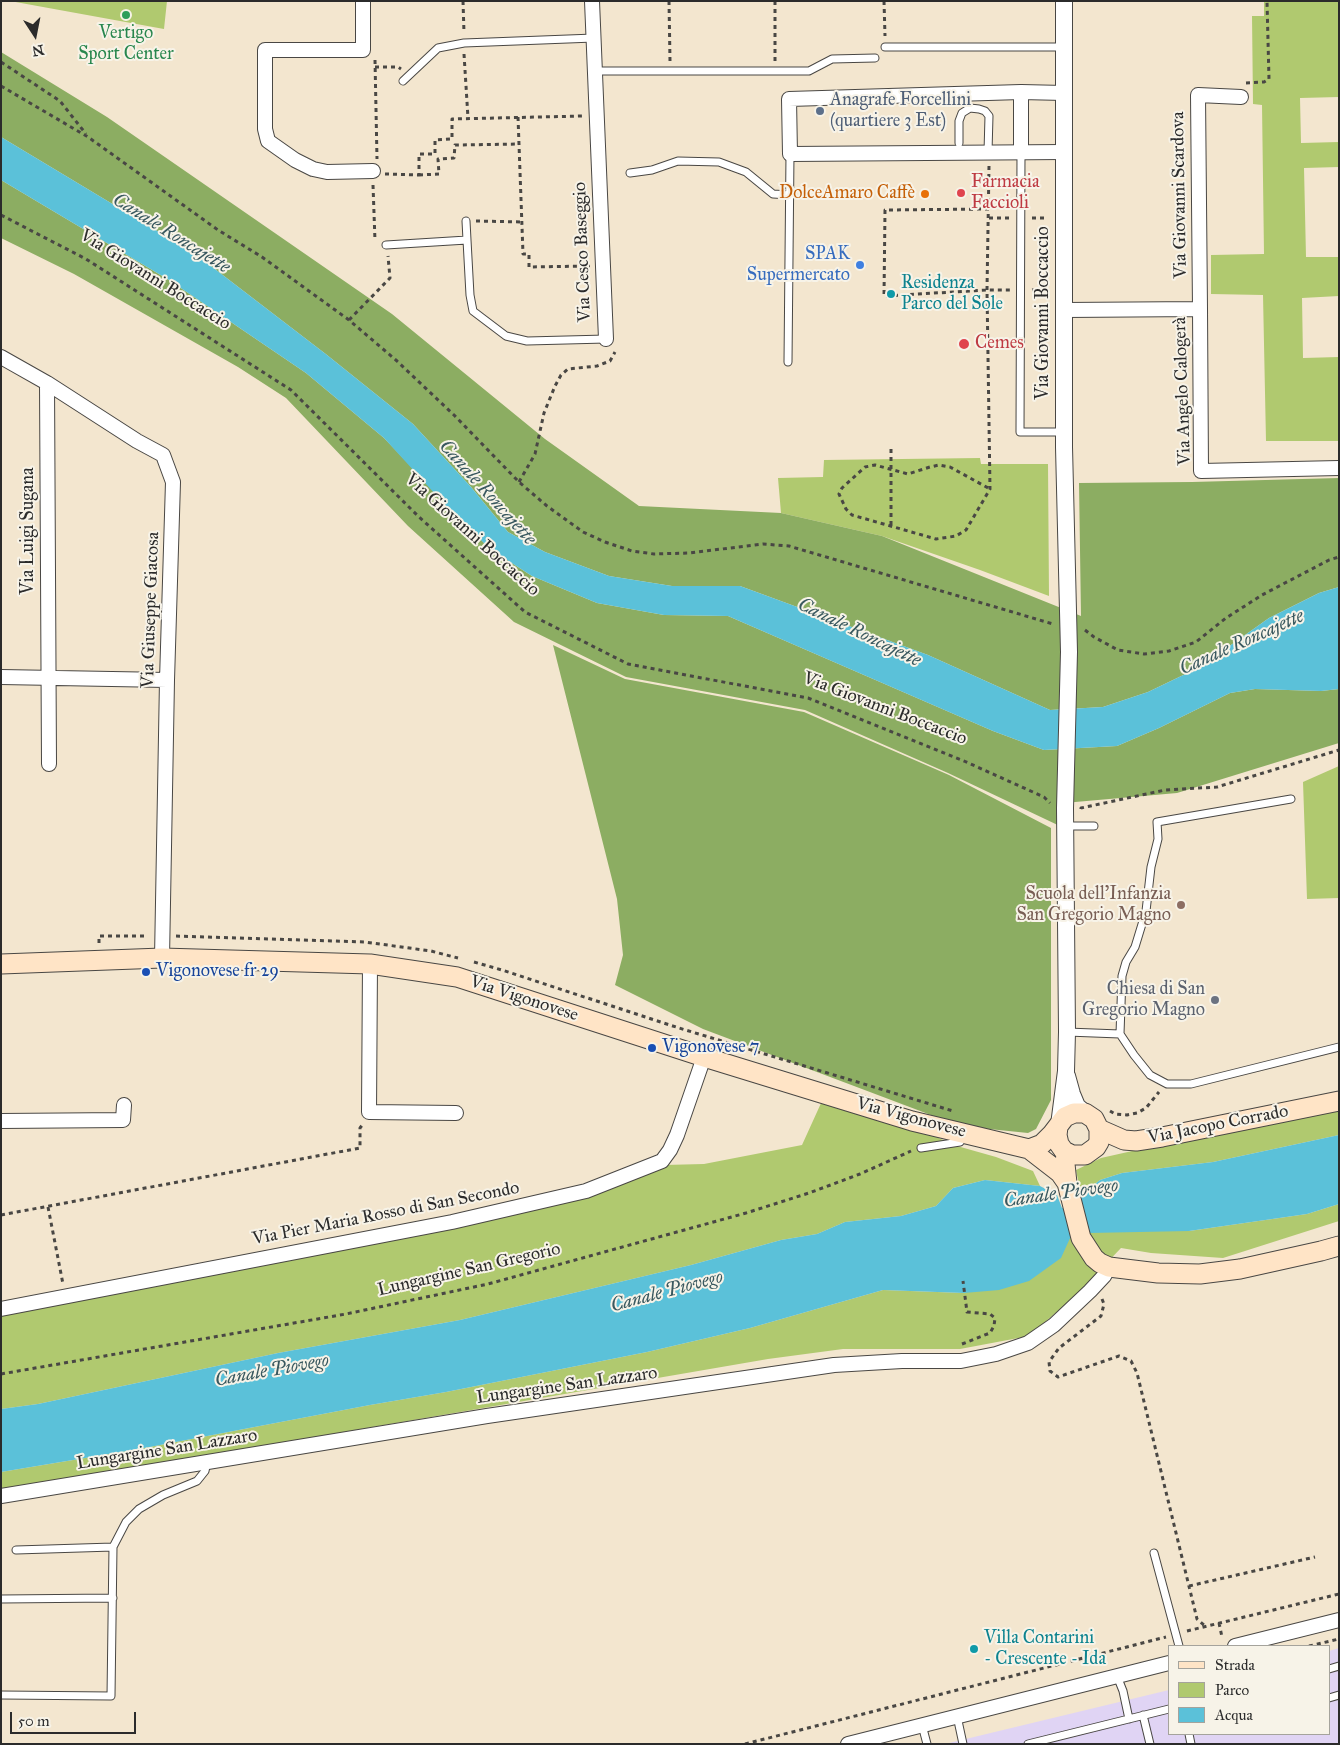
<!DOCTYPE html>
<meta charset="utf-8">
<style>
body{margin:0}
#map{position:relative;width:1340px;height:1745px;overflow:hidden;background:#f3e6cf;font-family:"IM FELL Great Primer",serif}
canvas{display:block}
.frame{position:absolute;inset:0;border:2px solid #2b2b2b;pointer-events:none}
.legend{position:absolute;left:1168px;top:1645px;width:162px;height:90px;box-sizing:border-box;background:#f7f3e8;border:1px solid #a5a39c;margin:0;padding:6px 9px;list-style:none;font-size:15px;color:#2b2b2b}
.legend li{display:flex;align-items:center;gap:10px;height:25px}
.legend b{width:25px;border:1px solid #a5a39c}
.north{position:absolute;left:10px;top:10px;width:50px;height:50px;-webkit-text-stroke:4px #f7f3e8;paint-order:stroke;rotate:169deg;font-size:14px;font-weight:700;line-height:20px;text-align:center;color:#2b2b2b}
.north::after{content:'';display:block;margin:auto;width:18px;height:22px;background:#2b2b2b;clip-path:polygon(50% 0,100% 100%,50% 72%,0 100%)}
.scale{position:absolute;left:10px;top:1712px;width:126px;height:22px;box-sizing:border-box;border:2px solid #2b2b2b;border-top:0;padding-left:6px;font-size:15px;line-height:18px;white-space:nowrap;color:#2b2b2b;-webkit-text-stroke:4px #f7f3e8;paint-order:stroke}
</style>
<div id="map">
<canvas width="1340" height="1745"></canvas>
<div class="frame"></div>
<ul class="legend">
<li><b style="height:6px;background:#ffe4c6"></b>Strada</li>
<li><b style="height:14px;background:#b0c96f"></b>Parco</li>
<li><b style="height:14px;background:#5bc1d9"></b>Acqua</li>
</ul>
<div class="north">N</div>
<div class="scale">50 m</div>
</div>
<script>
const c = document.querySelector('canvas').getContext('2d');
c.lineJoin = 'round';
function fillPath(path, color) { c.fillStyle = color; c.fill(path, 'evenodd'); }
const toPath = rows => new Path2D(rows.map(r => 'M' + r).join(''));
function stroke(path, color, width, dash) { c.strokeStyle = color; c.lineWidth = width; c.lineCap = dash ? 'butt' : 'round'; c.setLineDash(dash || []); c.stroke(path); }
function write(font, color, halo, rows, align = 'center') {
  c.font = font + ' "IM FELL Great Primer",serif'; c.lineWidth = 4; c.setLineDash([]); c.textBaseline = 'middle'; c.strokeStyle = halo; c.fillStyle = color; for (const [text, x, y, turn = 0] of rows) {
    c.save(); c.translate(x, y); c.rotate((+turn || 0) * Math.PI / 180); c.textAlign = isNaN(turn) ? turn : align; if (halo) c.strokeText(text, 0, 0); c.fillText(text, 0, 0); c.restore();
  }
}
fillPath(toPath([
 [1339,1648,1339,1744,945,1744,1169,1690,1169,1734,1329,1734,1329,1651]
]), '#e0d4f4');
fillPath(toPath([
 [10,1,167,1,164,29],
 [1264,1,1339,1,1339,97,1300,98,1301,143,1339,142,1339,167,1304,168,1306,257,1339,257,1339,296,1302,298,1303,358,1339,357,1339,441,1266,441,1263,295,1211,294,1211,255,1264,254,1262,105,1253,104,1252,16,1264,16],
 [980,458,981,464,1048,464,1049,596,980,570,882,536,781,513,778,478,823,477,824,460],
 [1339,766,1339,898,1307,899,1303,782],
 [827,1090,957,1146,996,1157,1033,1171,1040,1186,985,1180,953,1188,936,1206,901,1216,845,1222,817,1234,781,1240,691,1265,460,1320,278,1353,38,1404,1,1409,1,1307,451,1216,586,1187,664,1165,704,1164,802,1145],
 [1339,1107,1339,1135,1213,1162,1122,1173,1100,1180,1081,1195,1076,1170,1101,1158,1208,1134],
 [1339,1204,1339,1221,1223,1258,1151,1253,1121,1248,1075,1296,1029,1336,960,1349,843,1349,768,1359,1,1491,1,1472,139,1449,370,1405,446,1392,647,1352,750,1328,883,1290,964,1293,1070,1236,1068,1229,1087,1225,1141,1231,1189,1231,1307,1214]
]), '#b0c96f');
fillPath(toPath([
 [1,52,107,117,392,314,545,439,639,506,781,513,882,536,1081,616,1079,483,1192,482,1339,478,1339,587,1319,593,1269,618,1200,667,1148,692,1103,707,1050,710,928,655,740,586,672,586,609,576,545,552,508,532,471,487,413,424,327,355,194,253,1,137],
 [1,180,169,280,306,373,384,438,490,549,532,576,597,603,664,615,728,616,993,731,1044,750,1117,746,1159,728,1230,693,1255,689,1321,691,1339,689,1339,743,1177,793,1064,803,1064,828,948,773,805,710,626,677,514,622,408,526,286,398,238,367,74,274,1,238],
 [553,645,625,679,804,712,949,775,1051,828,1051,1100,1036,1129,1028,1133,960,1126,703,1029,615,985,623,955,617,899]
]), '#8cad62');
fillPath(toPath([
 [1,137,194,253,327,355,413,424,471,487,508,532,545,552,609,576,672,586,740,586,928,655,1050,710,1103,707,1148,692,1200,667,1269,618,1319,593,1339,587,1339,689,1321,691,1255,689,1230,693,1159,728,1117,746,1044,750,993,731,728,616,664,615,597,603,532,576,490,549,446,506,384,438,306,373,169,280,1,180],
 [1339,1135,1339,1204,1307,1214,1189,1231,1089,1233,1087,1225,1069,1228,1071,1236,1061,1258,1029,1281,999,1290,964,1293,883,1290,750,1328,647,1352,446,1392,370,1405,139,1449,1,1472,1,1409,38,1404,278,1353,460,1320,691,1265,781,1240,817,1234,845,1222,901,1216,936,1206,953,1188,985,1180,1040,1186,1057,1195,1062,1208,1077,1204,1081,1195,1100,1180,1122,1173,1213,1162]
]), '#5bc1d9');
const service = toPath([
 [885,47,1064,47],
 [595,71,809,71,832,59,875,58],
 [403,81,438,48,464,43,594,38],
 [959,143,959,121,962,113,970,108,979,109,985,111,989,116,988,152],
 [1021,152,1020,432,1064,432],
 [630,173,652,170,678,161,719,162,746,172,773,194,790,195],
 [466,221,467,240],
 [386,245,467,240,470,295,473,311,506,336,527,341,606,339],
 [788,362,790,154],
 [1066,826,1094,826],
 [1067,1032,1120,1034,1134,1055,1150,1075,1167,1084,1191,1084,1339,1047],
 [1120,1034,1122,976,1126,962,1135,947,1146,911,1151,867,1158,839,1157,822,1291,799],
 [921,1148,960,1142],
 [16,1550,113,1547],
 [1154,1553,1179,1646],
 [1,1599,113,1598],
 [1329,1669,1339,1666],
 [1117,1676,1123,1691,1129,1719],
 [1,1695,111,1696,113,1547,126,1522,139,1509,163,1495,197,1481,205,1471,207,1462],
 [1329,1698,1339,1695],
 [1143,1715,1150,1744],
 [957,1716,963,1744],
 [922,1725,927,1744],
 [1189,1734,1191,1744],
 [1028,1744,1169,1709]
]);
const minor = toPath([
 [363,1,363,50,265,50,265,129,268,141,295,160,313,169,327,172,373,171],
 [592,1,606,339],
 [1021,92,1021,152],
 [1064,93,1021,92,789,99,790,154,1064,152],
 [1200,309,1198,95,1241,97],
 [1065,310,1200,309,1201,471,1339,468],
 [1,357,47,383,137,441,163,455,173,482,167,680,162,958],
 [47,383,49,764],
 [1,677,167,680],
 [370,964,369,1112,456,1113],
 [1,1121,123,1120,124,1105],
 [1,1309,452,1222,586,1191,662,1161,670,1150,677,1135,704,1057],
 [1,1496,487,1416,834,1365,902,1361,961,1361,996,1354,1028,1343,1054,1325,1090,1291,1104,1276,1109,1267],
 [1235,1646,1339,1620],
 [848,1744,1169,1663]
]);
const tertiary = toPath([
 [1067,1076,1072,1094,1077,1106,1085,1113],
 [1059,1125,1066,1071,1067,1032,1065,808,1069,652,1064,447,1064,1]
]);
const secondary = toPath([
 [1,964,162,958,370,964,457,977,704,1057,912,1121,1029,1149,1060,1173,1067,1183],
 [1099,1129,1124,1140,1136,1141,1162,1137,1339,1101],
 [1029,1149,1042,1144,1052,1134,1065,1117,1074,1113,1085,1113,1094,1119,1099,1129,1099,1142,1096,1147,1085,1155,1072,1155,1064,1151,1059,1144,1057,1135,1058,1127],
 [1066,1153,1065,1164,1067,1183,1081,1238,1094,1258,1100,1263,1109,1267,1158,1273,1200,1274,1240,1269,1321,1251,1339,1246]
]);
stroke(service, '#494744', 9);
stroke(minor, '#494744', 16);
stroke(tertiary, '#494744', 18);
stroke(secondary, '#494744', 21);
stroke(toPath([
 [463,1,464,33],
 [669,1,670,61],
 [775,1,775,61],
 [884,1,885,36],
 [464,54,468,118],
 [375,60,377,159],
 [1,62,60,101,86,134],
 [375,67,398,67,401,69],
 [1246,83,1264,82,1269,79,1267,1],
 [1,86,88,137,218,230,262,257,349,320,397,361,454,415,519,482,547,506,583,532,605,542,632,551,654,554,689,553,763,544,789,546,1053,624],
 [518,117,523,254,529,254,529,267,590,266],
 [989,166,987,290,990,489,966,530,956,536,936,539,852,515,846,509,839,494,842,488,865,467,875,465,908,474,930,467,939,465,950,467,990,489],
 [385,174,419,175,419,154,435,154,435,140,452,139,452,119,583,116],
 [419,175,439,174,438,159,454,158,455,145,519,144],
 [373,185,375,241],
 [989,209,885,210,884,296,987,290,1011,290],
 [1,215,86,259,291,390,419,517,525,612,628,664,808,698,964,761,1044,797,1050,803],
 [989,218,1011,218],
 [1032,218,1048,218],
 [476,221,523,222],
 [1032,290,1048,289],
 [349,320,390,278,388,256],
 [519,482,535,454,544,413,555,386,561,375,568,369,597,366,610,361,615,352],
 [891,525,891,449],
 [1085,630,1094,637,1118,650,1144,654,1169,651,1196,642,1226,618,1262,595,1329,560,1339,557],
 [1081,809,1081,808,1165,790,1217,787,1339,750],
 [176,936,365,942,431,951,458,958],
 [99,943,99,936,147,936],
 [474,962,502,970,679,1028,953,1111],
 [1110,1111,1115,1114,1127,1115,1137,1113,1146,1108,1159,1092],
 [48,1207,63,1284],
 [1,1215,360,1148,360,1128,363,1124],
 [1102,1299,1104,1304,1101,1316,1059,1348,1049,1362,1050,1371,1058,1377,1119,1356,1131,1361,1137,1373,1197,1619,1205,1626],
 [962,1344,990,1333,994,1326,995,1318,990,1314,967,1312,963,1281],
 [1,1374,346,1314,488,1284,746,1213,809,1193,860,1174,911,1151],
 [1189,1586,1315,1557],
 [1219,1623,1222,1637],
 [1187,1631,1339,1594],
 [1309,1646,1339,1639],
 [745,1744,1166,1637]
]), '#494744', 3, [4, 4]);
stroke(service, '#fff', 7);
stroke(minor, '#fff', 14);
stroke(tertiary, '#fff', 16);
stroke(secondary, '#ffe4c6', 19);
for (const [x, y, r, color] of [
 [126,15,5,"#2e9e5b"],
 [820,111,5,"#5c6f8a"],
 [961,193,5,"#e0444e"],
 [925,194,5,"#e8710a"],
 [860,265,5,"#3f7fe0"],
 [891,294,5,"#0f9aa8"],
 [964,344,6,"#e0444e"],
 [1181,905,5,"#8d6e63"],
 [146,972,5,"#1a4fb4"],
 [1215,1000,5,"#6b7280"],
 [652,1048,5,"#1a4fb4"],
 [974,1649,5,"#0f9aa8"]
]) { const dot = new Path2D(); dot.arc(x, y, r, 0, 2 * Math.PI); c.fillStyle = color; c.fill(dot); stroke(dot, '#f7f3e8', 2); }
write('18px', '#27864d', '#f7f3e8', [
 ["Vertigo",126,34],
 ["Sport Center",126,55]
]);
write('18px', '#4e5e75', '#f7f3e8', [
 ["Anagrafe Forcellini",830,101],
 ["(quartiere 3 Est)",830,122]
], 'left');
write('18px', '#be3a42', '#f7f3e8', [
 ["Farmacia",971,183],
 ["Faccioli",971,204],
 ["Cemes",975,344]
], 'left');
write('18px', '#c56008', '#f7f3e8', [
 ["DolceAmaro Caffè",915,194]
], 'right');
write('18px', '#2b2b2b', '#f7f3e8', [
 ["Via Giovanni Scardova",1180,195,-91],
 ["Via Cesco Baseggio",583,252,-92],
 ["Via Giovanni Boccaccio",155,280,32],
 ["Via Giovanni Boccaccio",1044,313,-90],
 ["Via Angelo Calogerà",1183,391,-92],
 ["Via Luigi Sugana",29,531,-90],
 ["Via Giovanni Boccaccio",472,535,42],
 ["Via Giuseppe Giacosa",151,610,-88],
 ["Via Giovanni Boccaccio",885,709,21],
 ["Via Vigonovese",524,999,18],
 ["Via Vigonovese",911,1118,15],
 ["Via Jacopo Corrado",1218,1125,-11],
 ["Via Pier Maria Rosso di San Secondo",386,1214,-11],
 ["Lungargine San Gregorio",469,1270,-13],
 ["Lungargine San Lazzaro",567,1386,-8],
 ["Lungargine San Lazzaro",167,1450,-9]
]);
write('18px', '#366cbe', '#f7f3e8', [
 ["SPAK",850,255],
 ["Supermercato",850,276]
], 'right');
write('18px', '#0d838f', '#f7f3e8', [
 ["Residenza",901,284],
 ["Parco del Sole",901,305],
 ["Villa Contarini",984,1639],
 ["- Crescente - Ida",984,1660]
], 'left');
write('18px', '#785e54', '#f7f3e8', [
 ["Scuola dell'Infanzia",1171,895],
 ["San Gregorio Magno",1171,916]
], 'right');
write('18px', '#164399', '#f7f3e8', [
 ["Vigonovese fr 29",156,972],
 ["Vigonovese 7",662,1048]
], 'left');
write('18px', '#5b616d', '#f7f3e8', [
 ["Chiesa di San",1205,990],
 ["Gregorio Magno",1205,1011]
], 'right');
write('italic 19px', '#39585f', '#f7f3e8', [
 ["Canale Roncajette",171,234,32],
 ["Canale Roncajette",487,493,48],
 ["Canale Roncajette",859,633,26],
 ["Canale Roncajette",1242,643,-24],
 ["Canale Piovego",1061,1194,-8],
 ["Canale Piovego",667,1292,-15],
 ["Canale Piovego",272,1371,-10]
]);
</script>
